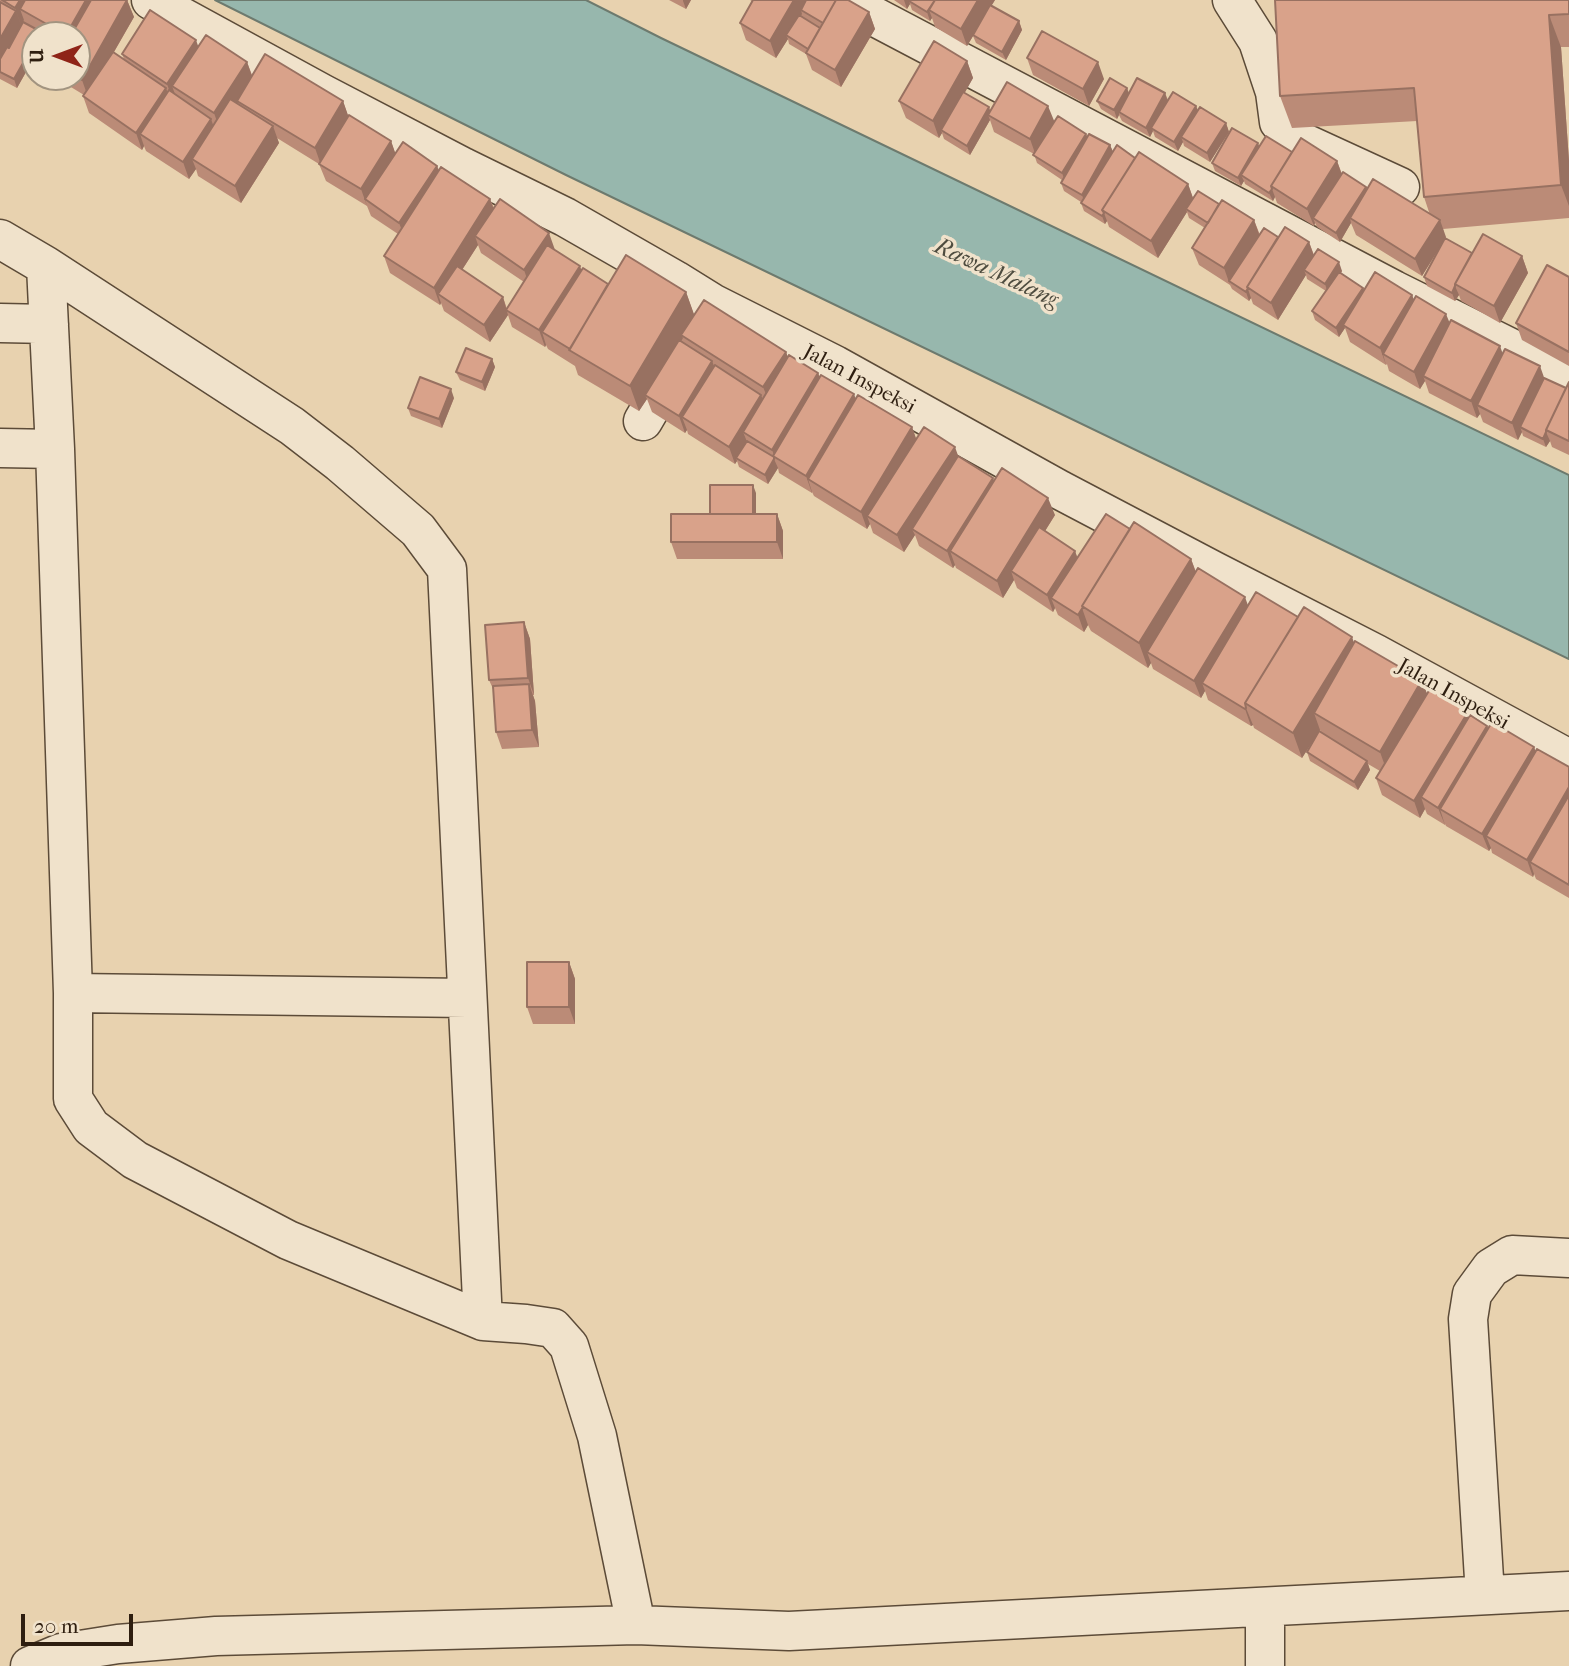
<!DOCTYPE html>
<style>
body{margin:0}
#map{position:relative;width:1569px;height:1666px;overflow:hidden;background:#e8d2af;font-family:"IM FELL French Canon",serif}
canvas{display:block}
.north{position:absolute;left:21px;top:21px;width:70px;height:70px;box-sizing:border-box;background:#f0e2cb;border:2px solid #a29480;border-radius:50%;rotate:270deg;font-size:19px;font-weight:700;line-height:28px;text-align:center;color:#2e1e10}
.north::after{content:'';display:block;margin:auto;width:24px;height:32px;background:#8f2418;clip-path:polygon(50% 0,100% 100%,50% 72%,0 100%)}
.scale{position:absolute;left:21px;top:1614px;width:112px;height:32px;box-sizing:border-box;border:4px solid #2e1e10;border-top:0;padding-left:9px;font-size:21px;line-height:24px;white-space:nowrap;color:#2e1e10;-webkit-text-stroke:5px #f0e2cb;paint-order:stroke}
</style>
<div id="map">
<canvas width="1569" height="1666"></canvas>
<div class="north">U</div>
<div class="scale">20 m</div>
</div>
<script>
const c = document.querySelector('canvas').getContext('2d');
c.lineJoin = 'round';
function fillPath(path, color) { c.fillStyle = color; c.fill(path, 'evenodd'); }
const toPath = rows => new Path2D(rows.map(r => 'M' + r).join(''));
function stroke(path, color, width, dash) { c.strokeStyle = color; c.lineWidth = width; c.lineCap = dash ? 'butt' : 'round'; c.setLineDash(dash || []); c.stroke(path); }
function write(font, color, halo, rows, align = 'center') {
  c.font = font + ' "IM FELL French Canon",serif'; c.lineWidth = 7; c.setLineDash([]); c.textBaseline = 'middle'; c.strokeStyle = halo; c.fillStyle = color; for (const [text, x, y, turn = 0] of rows) {
    c.save(); c.translate(x, y); c.rotate((+turn || 0) * Math.PI / 180); c.textAlign = isNaN(turn) ? turn : align; if (halo) c.strokeText(text, 0, 0); c.fillText(text, 0, 0); c.restore();
  }
}
const water = toPath([
 [215,0,586,0,661,38,1569,475,1569,659,566,175,215,0]
]);
fillPath(water, '#97b7ad');
stroke(water, '#6d7a6e', 2);
const minor = toPath([
 [151,0,323,94,463,167,565,217,675,280,712,303,835,365,1060,490,1214,571,1376,654,1569,759],
 [843,0,1394,290,1569,377],
 [1232,0,1258,41,1275,92,1279,122,1289,133,1302,142,1400,187],
 [0,239,46,266,55,449,73,993,73,1099,91,1127,135,1160,288,1240,483,1321,526,1324,553,1328,569,1346,597,1436,636,1625],
 [46,266,292,426,340,463,418,530,447,569,483,1321],
 [0,323,49,324],
 [643,421,677,363],
 [0,448,55,449],
 [73,993,467,998],
 [1485,1595,1468,1319,1472,1294,1491,1268,1512,1255,1569,1258],
 [1265,1608,1265,1666],
 [30,1666,61,1653,118,1644,216,1636,636,1625,789,1631,1569,1591]
]);
stroke(minor, '#5c4b38', 41);
stroke(minor, '#f0e2cb', 38);
fillPath(toPath([
 [0,0,127,0,134,17,114,52,124,59,122,54,198,47,247,62,252,75,343,101,348,116,391,141,395,153,437,166,439,170,490,199,494,208,555,250,581,270,608,284,686,292,694,315,786,352,788,358,818,373,820,377,856,399,912,427,916,439,958,456,994,481,1055,515,1045,531,1075,551,1077,557,1130,529,1191,559,1196,572,1248,605,1298,617,1354,643,1422,680,1427,694,1487,726,1488,728,1534,747,1535,751,1569,767,1569,898,1536,879,1534,874,1533,877,1492,853,1491,848,1489,851,1446,826,1445,824,1445,825,1427,814,1425,809,1420,818,1382,795,1376,778,1380,771,1368,764,1370,770,1358,790,1310,761,1307,752,1321,733,1320,730,1302,758,1254,728,1253,725,1251,726,1208,700,1205,691,1201,698,1153,669,1151,663,1148,668,1091,631,1088,625,1084,632,1058,615,1055,608,1053,612,1017,588,1014,580,1003,598,956,568,955,565,953,568,919,546,915,535,904,552,873,533,870,524,867,529,814,496,812,492,812,493,779,473,778,468,768,484,739,467,737,461,735,464,688,434,687,430,685,433,652,412,647,399,639,411,578,375,575,366,548,349,546,345,545,347,512,327,508,315,490,342,444,311,441,303,440,305,390,273,384,256,398,234,371,216,367,206,326,181,319,164,277,138,279,143,241,203,198,176,196,169,189,179,146,151,144,146,142,150,89,113,83,96,84,95,61,81,60,78,58,80,53,77,77,77,77,35,35,35,35,67,30,65,17,88,0,79],
 [478,245,481,253,524,282,507,309,503,297,462,270],
 [669,0,691,0,686,9],
 [750,0,848,0,869,12,875,29,841,87,812,70,806,54,789,44,788,39,776,58,746,40,740,23,752,1],
 [894,0,995,0,991,6,1019,21,1022,30,1006,60,976,43,973,36,967,46,935,27,932,18,930,21,912,10,910,4,907,9],
 [1569,0,1569,47,1561,47,1569,161,1569,218,1443,229,1445,238,1472,253,1522,256,1528,273,1500,323,1461,301,1459,295,1455,301,1427,286,1424,277,1444,241,1422,276,1356,235,1351,223,1340,242,1317,227,1315,223,1314,226,1277,203,1275,197,1273,201,1245,184,1244,181,1241,186,1215,171,1212,163,1259,147,1337,161,1342,174,1367,190,1430,215,1424,197,1417,121,1292,128,1280,96],
 [1027,58,1104,79,1089,106,1033,75],
 [967,61,973,78,964,93,990,111,1054,122,1110,145,1113,152,1135,158,1188,184,1193,198,1219,204,1254,220,1260,235,1309,242,1314,255,1342,271,1341,273,1363,288,1364,290,1412,295,1414,300,1450,323,1544,378,1566,388,1569,382,1569,455,1552,447,1550,441,1546,447,1523,436,1522,432,1518,440,1483,422,1480,414,1477,418,1429,393,1425,381,1420,389,1389,371,1387,364,1386,365,1350,342,1345,328,1339,337,1315,320,1312,311,1326,291,1307,279,1306,275,1278,320,1253,304,1251,298,1249,301,1232,289,1230,285,1199,265,1192,248,1205,228,1189,218,1187,212,1158,258,1109,227,1107,221,1105,224,1084,211,1081,203,1081,202,1064,191,1061,183,1062,180,1037,163,1034,154,994,132,990,120,970,155,944,139,942,133,939,138,906,118,899,101],
 [1127,88,1129,93,1165,93,1168,100,1196,106,1198,110,1226,123,1229,132,1210,162,1184,146,1183,142,1178,151,1155,137,1153,131,1150,137,1122,121,1119,115,1117,119,1101,109,1097,101],
 [1569,277,1569,366,1522,340,1516,323],
 [492,359,495,367,485,391,460,380,456,372],
 [454,398,442,428,411,416,408,408],
 [756,493,756,514,777,514,783,531,783,559,677,559,671,542,710,514],
 [524,622,530,639,534,695,533,695,535,701,539,747,502,749,496,732,494,691,489,680],
 [569,962,575,979,575,1024,533,1024,527,1007]
]), '#bb8b77');
fillPath(toPath([
 [20,0,36,0,20,9,24,20,21,25,15,8],
 [86,0,98,0,77,35,66,35],
 [127,0,134,17,88,97,82,80],
 [683,0,691,0,686,9,683,1],
 [794,0,810,0,801,10,802,14,789,37,786,35,788,39,776,58,770,41],
 [904,0,913,0,909,1,910,4,907,9],
 [935,0,929,10,932,18,930,21,927,12],
 [978,0,995,0,967,46,961,29],
 [16,11,22,28,0,67,0,39],
 [869,12,875,29,841,87,835,70],
 [1549,15,1561,47,1569,161,1569,206,1561,185],
 [1019,21,1022,30,1006,60,1002,52],
 [196,40,202,57,172,86,176,97,173,101,167,84],
 [27,56,30,65,17,88,14,79],
 [967,61,973,78,943,132,941,130,942,133,939,138,933,121],
 [247,62,253,79,237,101,238,103,220,130,214,113],
 [1098,62,1104,79,1089,106,1083,89],
 [166,88,172,105,140,134,144,146,142,150,136,133],
 [1127,88,1130,97,1119,112,1119,115,1117,119,1114,110],
 [1165,93,1168,102,1151,128,1153,131,1150,137,1146,128],
 [343,101,349,118,321,165,315,148],
 [1048,106,1055,123,1036,156,1030,139],
 [1196,106,1199,114,1181,137,1183,142,1178,151,1174,142],
 [989,107,992,116,988,115,990,120,970,155,967,146],
 [211,119,217,136,192,159,196,169,189,179,183,162],
 [1226,123,1229,132,1210,162,1207,153],
 [273,126,279,143,241,203,235,186],
 [1086,134,1089,142,1065,181,1062,173],
 [391,141,397,158,365,199,367,206,361,189],
 [1258,143,1261,151,1241,175,1244,181,1241,186,1238,178],
 [1110,145,1114,154,1085,204,1082,195],
 [1337,161,1343,178,1313,218,1315,223,1314,226,1307,209],
 [437,166,443,183,406,240,399,223],
 [1188,184,1194,201,1186,209,1187,212,1158,258,1151,241],
 [1366,187,1369,196,1350,218,1351,223,1340,242,1336,233],
 [1272,189,1275,197,1273,201,1269,193],
 [490,199,496,216,475,236,478,245,444,298,438,294,441,303,440,305,434,288],
 [1104,213,1107,221,1105,224,1102,216],
 [1254,220,1260,237,1229,281,1230,285,1224,268],
 [1440,220,1446,237,1422,276,1415,259],
 [549,233,555,250,530,287,524,270],
 [1309,242,1315,259,1304,270,1306,275,1278,320,1271,303],
 [1522,256,1528,273,1500,323,1494,306],
 [1339,262,1342,271,1328,293,1325,284],
 [580,266,586,283,542,332,546,345,545,347,539,330],
 [1455,286,1459,295,1455,301,1452,293],
 [1363,288,1366,297,1343,325,1345,328,1339,337,1336,328],
 [1248,289,1251,298,1249,301,1246,292],
 [686,292,695,317,681,335,683,338,648,397,645,395,647,399,639,411,630,386],
 [1412,295,1418,312,1383,354,1386,365,1380,348],
 [503,297,508,315,490,342,484,325],
 [1446,314,1453,331,1423,376,1425,381,1420,389,1414,372],
 [1500,346,1506,363,1477,405,1480,414,1477,418,1471,401],
 [786,352,792,369,770,404,763,387],
 [492,359,495,367,485,391,482,382],
 [712,361,719,378,682,417,687,430,685,433,679,416],
 [1540,366,1546,383,1520,427,1522,432,1518,440,1512,423],
 [818,373,824,390,775,457,772,450],
 [451,389,454,398,442,428,439,419],
 [854,394,860,411,808,479,812,492,812,493,806,476],
 [761,395,768,412,743,432,748,444,736,458,737,461,735,464,729,447],
 [912,427,918,444,867,516,870,524,867,529,861,512],
 [1546,432,1550,441,1546,447,1543,439],
 [955,447,961,464,912,529,915,535,904,552,897,535],
 [774,459,778,468,768,484,765,475],
 [993,478,999,495,950,551,955,565,953,568,947,551],
 [753,485,756,493,756,524,753,516],
 [1048,498,1055,515,1017,576,1011,571,1014,580,1003,598,997,581],
 [777,514,783,531,783,559,777,542],
 [1075,551,1081,568,1051,598,1055,608,1053,612,1047,595],
 [1191,559,1200,584,1147,652,1151,663,1148,668,1139,643],
 [1245,597,1251,614,1202,683,1205,691,1201,698,1194,681],
 [1082,608,1088,625,1084,632,1078,615],
 [524,622,530,639,534,695,528,678],
 [1352,637,1361,662,1314,713,1320,730,1302,758,1293,733],
 [1422,680,1431,705,1389,777,1380,752],
 [529,684,535,701,539,747,532,730],
 [1246,708,1253,725,1251,726,1245,709],
 [1468,712,1474,729,1421,797,1425,809,1420,818,1414,801],
 [1487,726,1494,743,1440,809,1445,825,1438,808],
 [1534,747,1540,764,1486,836,1491,848,1489,851,1482,834],
 [1367,761,1370,770,1358,790,1354,782],
 [1569,787,1569,814,1530,862,1534,874,1533,877,1527,860],
 [569,962,575,979,575,1024,569,1007]
]), '#987161');
const building = toPath([
 [2,0,20,0,15,8,2,0],
 [25,0,86,0,66,35,20,9,25,0],
 [91,0,127,0,82,80,77,77,77,35,71,35,91,0],
 [753,0,794,0,770,41,740,23,753,0],
 [806,0,836,0,823,23,801,10,806,0],
 [836,0,848,0,869,12,835,70,806,53,836,0],
 [910,0,935,0,927,12,909,1,910,0],
 [935,0,978,0,961,29,929,10,935,0],
 [1275,0,1569,0,1569,14,1549,15,1561,185,1424,197,1414,88,1280,96,1275,0],
 [0,2,16,11,0,39,0,2],
 [990,5,1019,21,1002,52,973,35,990,5],
 [150,10,196,40,167,84,122,54,150,10],
 [799,15,820,28,808,49,786,35,799,15],
 [23,22,47,35,35,35,35,60,27,56,14,79,0,72,0,59,7,47,9,48,23,22],
 [1042,31,1098,62,1083,89,1027,58,1042,31],
 [206,35,247,62,214,113,172,86,206,35],
 [934,41,967,61,933,121,899,101,934,41],
 [113,52,166,88,136,133,83,96,113,52],
 [265,54,343,101,315,148,237,101,265,54],
 [1110,78,1127,88,1114,110,1097,101,1110,78],
 [1137,78,1165,93,1146,128,1119,112,1137,78],
 [1007,82,1048,106,1030,139,988,115,1007,82],
 [169,90,211,119,183,162,140,134,169,90],
 [963,92,989,107,967,146,941,130,963,92],
 [1173,92,1196,106,1174,142,1151,128,1173,92],
 [230,99,273,126,235,186,192,159,230,99],
 [1200,107,1226,123,1207,153,1181,137,1200,107],
 [349,115,391,141,361,189,319,164,349,115],
 [1058,116,1086,134,1062,173,1033,155,1058,116],
 [1232,128,1258,143,1238,178,1212,163,1232,128],
 [1089,134,1110,145,1082,195,1061,183,1089,134],
 [1266,136,1292,152,1271,186,1272,189,1269,193,1241,175,1266,136],
 [1301,138,1337,161,1307,209,1271,186,1301,138],
 [403,142,437,166,399,223,365,199,403,142],
 [1117,145,1135,158,1102,210,1104,213,1102,216,1081,203,1117,145],
 [1139,152,1188,184,1151,241,1102,210,1139,152],
 [441,167,490,199,434,288,384,256,441,167],
 [1343,172,1366,187,1336,233,1313,218,1343,172],
 [1373,179,1440,220,1415,259,1350,218,1373,179],
 [1198,191,1219,204,1208,223,1186,209,1198,191],
 [500,199,549,233,524,270,475,236,500,199],
 [1222,200,1254,220,1224,268,1192,248,1222,200],
 [1285,227,1309,242,1271,303,1247,287,1285,227],
 [1264,228,1278,237,1247,287,1248,288,1246,292,1229,281,1264,228],
 [1483,234,1522,256,1494,306,1455,284,1483,234],
 [1445,238,1472,253,1455,284,1455,286,1452,293,1424,277,1445,238],
 [547,245,580,266,539,330,506,310,547,245],
 [1318,249,1339,262,1325,284,1304,270,1318,249],
 [626,255,686,292,630,386,569,350,626,255],
 [1547,265,1569,277,1569,352,1516,323,1547,265],
 [457,266,503,297,484,325,438,294,457,266],
 [583,268,608,284,570,349,542,332,583,268],
 [1339,272,1363,288,1336,328,1312,311,1339,272],
 [1375,272,1412,295,1380,348,1343,325,1375,272],
 [1416,296,1446,314,1414,372,1383,354,1416,296],
 [704,300,786,352,763,387,681,335,704,300],
 [1451,320,1500,346,1471,401,1423,376,1451,320],
 [679,340,712,361,679,416,645,395,679,340],
 [466,348,492,359,482,382,456,372,466,348],
 [1505,349,1540,366,1512,423,1477,405,1505,349],
 [789,355,818,373,772,450,743,432,789,355],
 [715,365,761,395,729,447,682,417,715,365],
 [821,375,854,394,806,476,773,456,821,375],
 [420,377,451,389,439,419,408,408,420,377],
 [1544,378,1566,388,1546,430,1546,432,1543,439,1520,427,1544,378],
 [1569,382,1569,441,1546,430,1569,382],
 [858,395,912,427,861,512,808,479,858,395],
 [924,427,955,447,897,535,867,516,924,427],
 [747,441,774,457,774,459,765,475,736,458,747,441],
 [958,456,993,478,947,551,912,529,958,456],
 [1002,468,1048,498,997,581,950,551,1002,468],
 [710,485,753,485,753,514,710,514,710,485],
 [671,514,777,514,777,542,671,542,671,514],
 [1106,514,1130,529,1082,606,1083,607,1078,615,1051,598,1106,514],
 [1134,522,1191,559,1139,643,1082,606,1134,522],
 [1039,527,1075,551,1047,595,1011,571,1039,527],
 [1198,568,1245,597,1194,681,1147,652,1198,568],
 [1256,592,1298,617,1245,703,1246,708,1245,709,1202,683,1256,592],
 [1304,607,1352,637,1293,733,1245,703,1304,607],
 [524,622,528,678,489,680,485,625,524,622],
 [1355,641,1422,680,1380,752,1314,713,1355,641],
 [529,684,532,730,496,732,493,686,529,684],
 [1430,689,1468,712,1414,801,1376,778,1430,689],
 [1470,715,1487,726,1438,808,1421,797,1470,715],
 [1492,722,1534,747,1482,834,1440,809,1492,722],
 [1319,731,1367,761,1354,782,1307,752,1319,731],
 [1537,749,1569,767,1569,787,1527,860,1486,836,1537,749],
 [1569,795,1569,885,1530,862,1569,795],
 [527,962,569,962,569,1007,527,1007,527,962]
]);
fillPath(building, '#d9a28a');
stroke(building, '#987161', 2);
write('21px', '#2e1e10', '#f0e2cb', [
 ["Jalan Inspeksi",859,380,28],
 ["Jalan Inspeksi",1453,695,29]
]);
write('italic 23px', '#4e4c3f', '#f0e2cb', [
 ["Rawa Malang",996,274,25]
]);
</script>
